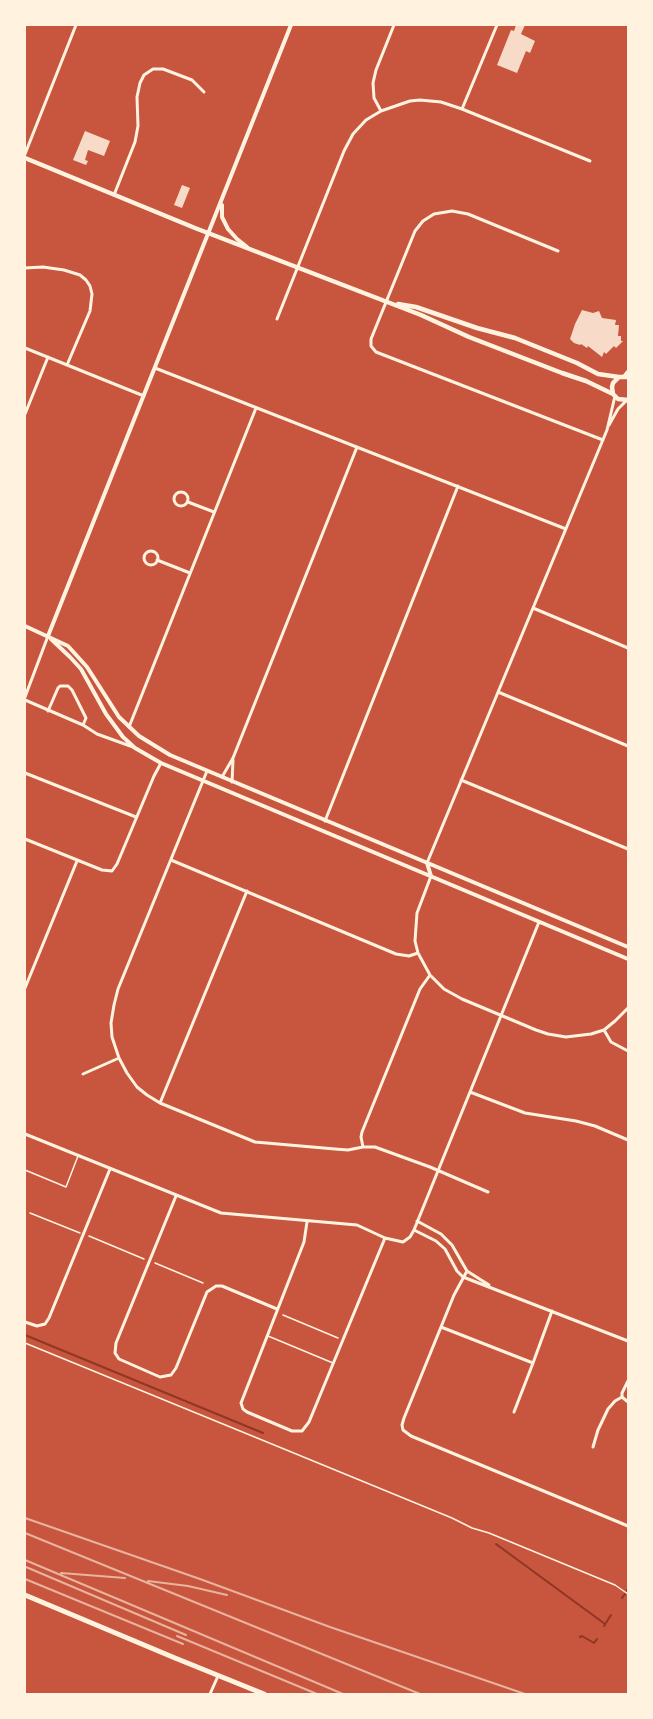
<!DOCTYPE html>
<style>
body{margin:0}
#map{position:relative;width:653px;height:1719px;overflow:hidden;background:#c8553d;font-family:Raleway,sans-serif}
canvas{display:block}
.frame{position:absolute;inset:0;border:26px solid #fff3e0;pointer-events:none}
</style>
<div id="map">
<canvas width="653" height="1719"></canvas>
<div class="frame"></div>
</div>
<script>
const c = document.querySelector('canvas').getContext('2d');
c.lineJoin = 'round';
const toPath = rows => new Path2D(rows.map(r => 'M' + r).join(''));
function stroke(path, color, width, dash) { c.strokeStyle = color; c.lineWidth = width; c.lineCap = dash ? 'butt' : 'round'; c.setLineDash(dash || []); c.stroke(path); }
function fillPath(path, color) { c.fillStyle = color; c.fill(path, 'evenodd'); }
stroke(toPath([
 [25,1335,263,1433],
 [496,1544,605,1624],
 [627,1591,628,1588],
 [622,1598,625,1594],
 [604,1626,611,1615],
 [580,1637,582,1636,594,1643,597,1639]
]), '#8f3625', 2);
fillPath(toPath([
 [516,25,525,25,521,34,535,41,530,53,526,51,517,73,497,65,511,30,514,31],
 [85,131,110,141,104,156,88,150,85,160,88,161,86,165,73,160],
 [182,185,190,188,182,208,174,205],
 [582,310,593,313,599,311,602,318,616,320,615,325,619,325,618,336,621,336,621,341,623,341,616,348,614,346,606,354,604,352,602,357,588,346,587,348,581,344,580,345,574,343,570,339,575,324]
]), '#f7dbc8');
stroke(toPath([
 [30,1213,80,1233],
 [89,1236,144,1259],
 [155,1263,203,1283],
 [283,1315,338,1338],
 [25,1343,284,1449,452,1518,472,1528,489,1533,615,1585,628,1594]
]), '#fff3e0', 1.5);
stroke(toPath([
 [25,1170,66,1187,78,1156],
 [268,1336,333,1363]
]), '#fff3e0', 1.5);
stroke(toPath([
 [462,109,497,25],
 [381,111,374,98,373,83,376,70,394,25],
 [25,154,76,25],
 [114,195,135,142,138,126,137,97,140,83,144,75,153,69,163,69,192,80,204,92],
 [558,251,468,214,452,211,434,214,423,221,415,231,371,339,371,346,376,352,603,440],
 [25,268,43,267,64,270,80,275,86,280,90,286,92,294,90,311,67,365],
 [277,319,344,151,353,134,366,120,381,111,410,101,420,100,441,102,462,109,590,161],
 [25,348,144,396],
 [155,368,566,529],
 [624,376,628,371],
 [25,414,48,357],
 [609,425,618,409,626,401],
 '174 499a7 7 0 1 1 14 0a7 7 0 1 1-14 0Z',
 [188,502,214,512],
 '144 558a7 7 0 1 1 14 0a7 7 0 1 1-14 0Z',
 [157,560,190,573],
 [533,608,628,648],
 [498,692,628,746],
 [25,697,48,636],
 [25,700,83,725,97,734,133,747],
 [48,711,58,688,60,686,68,686,72,690,86,718,83,725],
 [129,727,256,408],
 [207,771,118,989,114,1005,111,1023,112,1037,119,1058,127,1073,137,1087,147,1095,160,1103,255,1142,335,1149,348,1150,363,1147,375,1147,430,1167,488,1192],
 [25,773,136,817],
 [222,777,233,758,357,447],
 [461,780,628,849],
 [232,782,233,760],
 [325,821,458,486],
 [25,839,102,870,112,871,117,864,154,776,161,763],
 [171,860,396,954,409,956,418,953],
 [427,863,607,430,615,396],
 [431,876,417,913,415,941,418,953,430,975,444,989,462,999,536,1030,548,1034,566,1037,591,1034,604,1030,615,1021,628,1008],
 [25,988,77,861],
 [604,1030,611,1042,628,1051],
 [83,1074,119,1058],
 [470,1092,525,1113,576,1121,595,1126,628,1140],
 [160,1103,247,891],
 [25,1134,221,1213,357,1225,385,1238,403,1242,410,1237,414,1230,539,922],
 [363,1147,361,1137,362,1132,420,989,430,975],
 [176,1196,116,1343,115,1353,119,1359,160,1377,171,1375,176,1368,207,1292,216,1286,222,1286,277,1309],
 [417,1221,441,1234,452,1245,467,1271,489,1285],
 [307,1222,304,1242,241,1403,243,1409,247,1412,292,1431,302,1431,309,1422,385,1238],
 [414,1230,436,1241,445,1249,457,1271,463,1277,628,1341],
 [467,1271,454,1295,404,1418,402,1425,403,1430,411,1436,628,1526],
 [25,1322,37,1326,45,1324,49,1318,110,1169],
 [441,1327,533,1363,552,1311],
 [628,1381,622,1393,622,1397,628,1402],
 [514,1412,533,1363],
 [593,1447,598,1430,608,1409,615,1401,622,1397],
 [210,1694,218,1676]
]), '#fff3e0', 3);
stroke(toPath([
 [222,205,222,217,228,229,237,239,247,247],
 [25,626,68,646,87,667,119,717,139,736,170,755,628,947],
 [48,636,291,25],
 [51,639,70,657,81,669,106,714,123,737,135,748,161,763,628,959],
 [427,863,431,876]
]), '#fff3e0', 4);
stroke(toPath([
 [25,158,195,228,421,315,469,337,562,373,586,381,613,394],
 [398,304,416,307,477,328,515,338,577,363,598,374,619,377],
 [628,377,619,377,613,383,612,387,613,394,618,399,628,400]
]), '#fff3e0', 4.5);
stroke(toPath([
 [25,1595,175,1658,264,1694]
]), '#fff3e0', 5);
stroke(toPath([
 [25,1518,200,1579,330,1627,525,1694],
 [25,1533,420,1694],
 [25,1560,343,1694],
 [26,1567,186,1635],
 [61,1573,125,1578],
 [25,1579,183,1644],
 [148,1581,188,1586,227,1595],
 [177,1636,317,1694]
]), '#e9b49f', 2);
</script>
